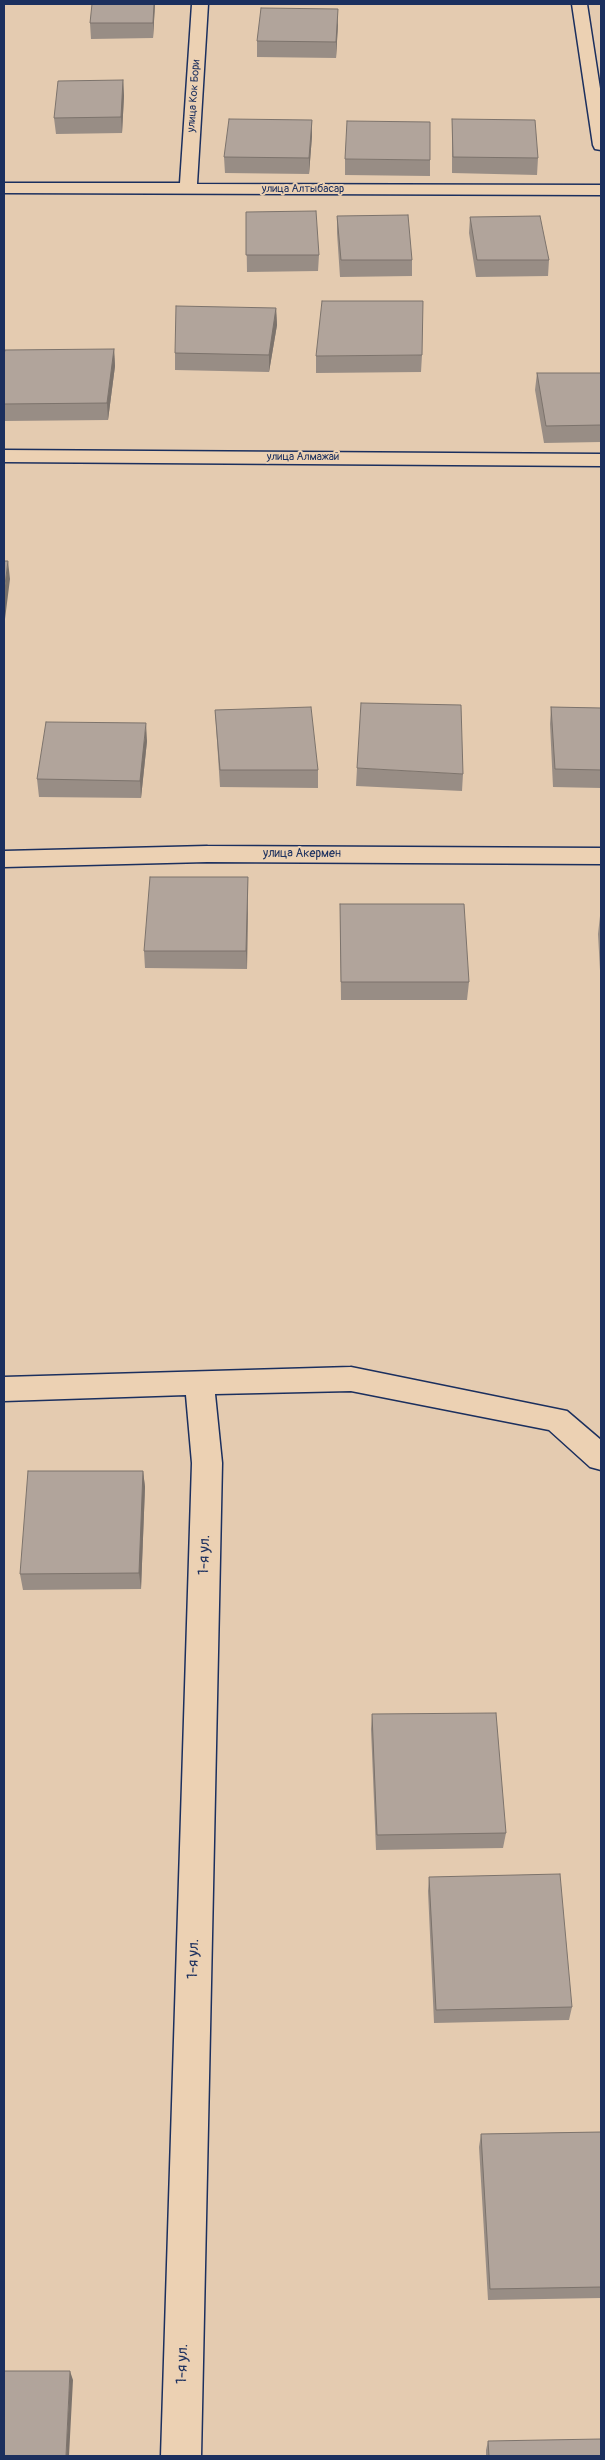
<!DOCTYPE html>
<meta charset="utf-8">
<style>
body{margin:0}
#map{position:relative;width:605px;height:2460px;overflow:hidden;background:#e4cbb0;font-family:Pangolin,sans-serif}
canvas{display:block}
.frame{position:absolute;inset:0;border:5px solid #1b2f5e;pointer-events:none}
</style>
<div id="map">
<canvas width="605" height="2460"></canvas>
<div class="frame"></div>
</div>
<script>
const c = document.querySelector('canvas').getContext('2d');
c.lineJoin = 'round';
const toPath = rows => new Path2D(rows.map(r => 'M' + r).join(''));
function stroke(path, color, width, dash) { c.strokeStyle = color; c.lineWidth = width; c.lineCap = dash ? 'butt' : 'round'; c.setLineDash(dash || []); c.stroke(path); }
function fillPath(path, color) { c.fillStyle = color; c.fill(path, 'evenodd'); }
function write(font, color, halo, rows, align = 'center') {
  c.font = font + ' Pangolin,sans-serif'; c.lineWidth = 4; c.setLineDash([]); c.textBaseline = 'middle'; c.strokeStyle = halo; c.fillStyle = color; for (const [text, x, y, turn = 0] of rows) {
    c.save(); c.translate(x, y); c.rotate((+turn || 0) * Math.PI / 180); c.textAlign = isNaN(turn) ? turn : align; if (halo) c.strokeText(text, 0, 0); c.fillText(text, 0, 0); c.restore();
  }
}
const minor = toPath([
 [192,4,208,4,197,184,601,185,601,195,4,193,4,183,180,183,192,4],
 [572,4,587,4,601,95,601,150,595,149,593,145,572,4],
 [4,450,601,454,601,466,4,462,4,450],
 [207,846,601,848,601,864,207,862,4,867,4,851,207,846],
 [351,1367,567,1411,601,1440,601,1470,590,1467,549,1430,351,1391,215,1394,222,1463,201,2456,161,2456,192,1463,186,1395,4,1401,4,1377,351,1367]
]);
stroke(minor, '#1b2f5e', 3);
fillPath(minor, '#ecd1b3');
fillPath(toPath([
 [155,4,153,38,91,39,90,23],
 [338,24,336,58,257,57,257,41],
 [123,80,124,96,122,133,56,134,54,118],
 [452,119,538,158,537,175,452,173],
 [312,120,312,136,309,174,225,173,224,157],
 [345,159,430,160,430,176,345,175],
 [246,212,319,255,318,271,247,272],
 [337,216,412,260,412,276,340,277,337,233],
 [470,217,549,260,548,276,476,277,469,233],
 [276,308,277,325,269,372,175,370,175,353],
 [114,349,115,366,108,420,4,421,4,355],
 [422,355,421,372,316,373,316,356],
 [537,373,601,373,601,442,544,443,535,390],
 [551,707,601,708,601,788,553,787,550,724],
 [215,710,318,770,318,788,220,787],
 [147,741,141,798,39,797,37,779],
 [357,768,463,774,462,791,356,786],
 [248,877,248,894,247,969,145,968,144,951],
 [340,904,469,982,467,1000,341,1000],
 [600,916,601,916,601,989,598,934],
 [143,1471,145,1487,141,1589,23,1590,20,1574],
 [372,1714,506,1833,503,1848,376,1850,371,1729],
 [429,1877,572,2007,569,2020,434,2023,428,1891],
 [601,2132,601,2298,488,2300,479,2147,481,2134],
 [488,2441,601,2456,486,2456,486,2450]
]), '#988d85');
fillPath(toPath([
 [154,4,155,4,153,38,153,23],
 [338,9,338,24,336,58,336,42],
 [123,80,124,96,122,133,121,117],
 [312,120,312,136,309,174,309,158],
 [276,308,277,325,269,372,269,355],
 [114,349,115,366,108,420,107,403],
 [8,561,10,579,4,627,4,593],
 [146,723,147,741,141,798,140,781],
 [248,877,248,894,247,969,246,951],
 [143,1471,145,1487,141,1589,139,1573],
 [70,2371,73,2380,69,2456,66,2456]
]), '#7c736c');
const building = toPath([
 [92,4,154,4,153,23,90,23,92,4],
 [261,8,338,9,336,42,257,41,261,8],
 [123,80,121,117,54,118,58,81,123,80],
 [229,119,312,120,309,158,224,157,229,119],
 [452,119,535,120,538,158,453,157,452,119],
 [347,121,430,122,430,160,345,159,347,121],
 [316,211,319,255,246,255,246,212,316,211],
 [408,215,412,260,341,260,337,216,408,215],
 [540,216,549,260,477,260,470,217,540,216],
 [322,301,423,301,422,355,316,356,322,301],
 [176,306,276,308,269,355,175,353,176,306],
 [114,349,107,403,4,404,4,355,5,350,114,349],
 [537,373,601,373,601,425,546,426,537,373],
 [4,561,8,561,4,593,4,561],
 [361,703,461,705,463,774,357,768,361,703],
 [311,707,318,770,220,770,215,710,311,707],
 [551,707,601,708,601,770,555,769,551,707],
 [46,722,146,723,140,781,37,779,46,722],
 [150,877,248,877,246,951,144,951,150,877],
 [340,904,464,904,469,982,341,982,340,904],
 [28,1471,143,1471,139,1573,20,1574,28,1471],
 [496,1713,506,1833,377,1835,372,1714,496,1713],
 [560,1874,572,2007,436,2010,429,1877,560,1874],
 [601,2132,601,2287,490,2289,481,2134,601,2132],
 [4,2371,70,2371,66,2456,4,2456,4,2371],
 [601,2439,601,2456,489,2456,488,2441,601,2439]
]);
fillPath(building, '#b1a49b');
stroke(building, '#7c736c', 1);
write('11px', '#1b2f5e', '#ecd1b3', [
 ["улица Кок Бори",194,96,-86],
 ["улица Алтыбасар",303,189],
 ["улица Алмажай",303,457]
]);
write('12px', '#1b2f5e', '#ecd1b3', [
 ["улица Акермен",302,854]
]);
write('15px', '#1b2f5e', '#ecd1b3', [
 ["1-я ул.",205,1555,-88],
 ["1-я ул.",194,1959,-88],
 ["1-я ул.",183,2364,-88]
]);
</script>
